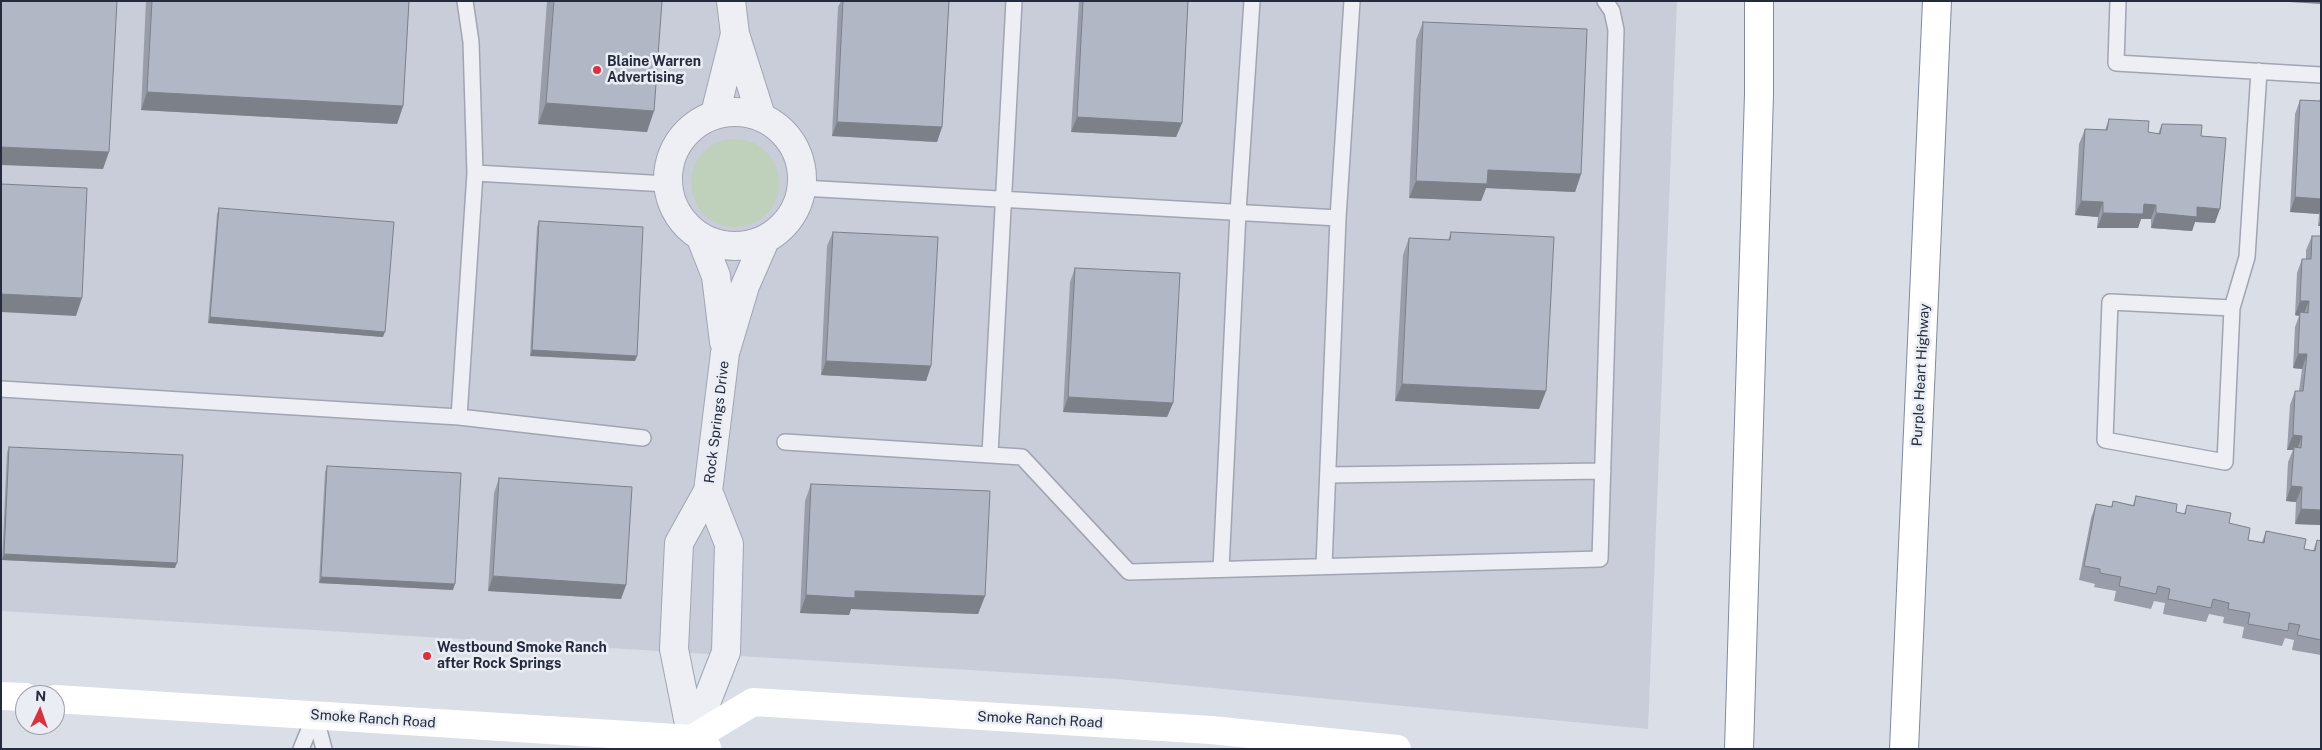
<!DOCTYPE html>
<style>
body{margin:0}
#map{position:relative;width:2322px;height:750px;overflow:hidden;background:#dadee7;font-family:"Public Sans",sans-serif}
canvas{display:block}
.frame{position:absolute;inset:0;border:2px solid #242b3d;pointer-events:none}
.north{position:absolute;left:15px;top:685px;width:50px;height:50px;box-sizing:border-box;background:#eaedf4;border:1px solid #9b9fab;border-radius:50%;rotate:3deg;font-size:14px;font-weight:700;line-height:20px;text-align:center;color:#242b3d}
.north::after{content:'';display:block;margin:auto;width:18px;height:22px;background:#d8323e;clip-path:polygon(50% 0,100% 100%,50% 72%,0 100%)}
</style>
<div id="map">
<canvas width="2322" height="750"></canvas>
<div class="frame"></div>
<div class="north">N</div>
</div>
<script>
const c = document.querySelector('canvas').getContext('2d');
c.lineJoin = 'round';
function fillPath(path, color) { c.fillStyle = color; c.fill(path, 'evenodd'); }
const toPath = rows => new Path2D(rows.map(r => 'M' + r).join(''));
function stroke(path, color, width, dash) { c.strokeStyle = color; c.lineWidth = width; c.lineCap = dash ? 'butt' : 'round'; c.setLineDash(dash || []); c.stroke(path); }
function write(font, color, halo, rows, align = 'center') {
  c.font = font + ' "Public Sans",sans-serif'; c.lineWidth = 5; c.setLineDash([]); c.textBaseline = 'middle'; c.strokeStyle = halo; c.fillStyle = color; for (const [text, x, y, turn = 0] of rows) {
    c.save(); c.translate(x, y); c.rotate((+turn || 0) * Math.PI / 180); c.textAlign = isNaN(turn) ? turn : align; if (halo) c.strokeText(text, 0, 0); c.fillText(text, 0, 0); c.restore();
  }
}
fillPath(toPath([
 [1,1,1677,1,1648,729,1117,679,1,611]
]), '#c8cdd9');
fillPath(toPath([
 '691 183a44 44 0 1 1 88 0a44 44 0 1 1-88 0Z'
]), '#bfd1bb');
const lane = toPath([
 [2118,1,2116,63,2321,75],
 [475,173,667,184],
 [802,188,1338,218],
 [2232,308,2110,302,2105,440,2225,462,2232,308,2247,257,2259,71],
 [1,389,459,417,643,438],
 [459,417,475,173,471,42,465,1],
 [785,442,1022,457,1129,572,1600,559,1616,30,1612,11,1605,1],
 [990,454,1014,1],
 [1328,475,1603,471],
 [1324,566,1338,218,1352,1],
 [1221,569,1238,212,1252,1],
 [315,715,324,749],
 [301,749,315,715]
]);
const street = toPath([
 [731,1,735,34,761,116],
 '668 179a67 67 0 1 1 134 0a67 67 0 1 1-134 0Z',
 [715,114,735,34],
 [701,238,716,276,724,342],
 [692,739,674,649,679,543,708,491,725,353,745,286,765,240],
 [692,739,726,652,729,544,708,491]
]);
const highway = toPath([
 [1739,749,1759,94,1759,1],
 [1904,749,1937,1]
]);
stroke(lane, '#a0a5b1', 18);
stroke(street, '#a0a5b1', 30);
stroke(highway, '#818a9e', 30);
stroke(lane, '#edeff5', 15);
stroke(street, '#edeff5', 28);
stroke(toPath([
 [1,696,25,697],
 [55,699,692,739,707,748],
 [692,739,753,702,1211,730,1397,749]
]), '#fff', 28);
stroke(highway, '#fff', 28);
fillPath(toPath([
 [146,1,409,1,403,106,397,124,141,110],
 [547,1,662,1,647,132,538,124],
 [841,1,949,1,942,127,937,142,832,136,838,7],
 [1079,1,1188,1,1182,123,1176,137,1071,132],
 [1423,22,1581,174,1575,192,1486,188,1481,201,1409,198,1416,40],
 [2321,97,2321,226,2318,226,2319,214,2290,212,2295,114,2300,100,2320,101],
 [2109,119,2148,132,2158,134,2162,124,2201,136,2215,223,2195,222,2192,231,2151,228,2151,219,2141,219,2138,228,2097,228,2098,217,2075,215,2079,144,2085,129,2105,130],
 [219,208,383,337,208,323,217,214],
 [539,221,637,356,635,361,530,356,537,227],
 [833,232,931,366,926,381,821,375,827,246],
 [1451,232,1546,391,1539,409,1395,401,1403,255,1409,238,1448,240],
 [2312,236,2321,236,2321,525,2295,524,2296,502,2286,501,2288,462,2293,450,2287,450,2290,405,2295,391,2299,391,2302,369,2293,368,2295,327,2299,316,2295,315,2297,273,2302,259,2306,259,2306,250],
 [1075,268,1173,403,1167,417,1063,412,1070,282],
 [9,447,175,568,2,560,7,452],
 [327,466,453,590,319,583,325,472],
 [499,478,626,585,621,599,488,591,494,493],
 [811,484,985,596,978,614,851,609,849,615,800,613,805,501],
 [2136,496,2176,512,2184,514,2187,505,2229,523,2248,540,2262,542,2266,531,2304,549,2313,551,2317,540,2321,541,2321,655,2292,650,2294,640,2285,638,2282,646,2242,638,2244,627,2223,623,2224,617,2209,614,2206,622,2163,614,2165,603,2154,601,2151,609,2114,601,2116,591,2094,587,2095,584,2079,580,2091,518,2096,504,2111,507,2113,501,2133,505]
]), '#989da9');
fillPath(toPath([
 [2158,1,2230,1,2229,2],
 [2289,1,2321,1,2321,4,2289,2],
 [147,92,403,106,397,124,141,110],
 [546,103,654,111,647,132,538,124],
 [1077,117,1182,123,1176,137,1071,132],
 [837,122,942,127,937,142,832,136],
 [1,147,109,152,103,169,1,165],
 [1488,170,1581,174,1575,192,1486,188,1481,201,1409,198,1416,181],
 [2295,197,2321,199,2321,209,2319,214,2290,212],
 [2081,201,2103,202,2098,217,2075,215],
 [2144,204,2156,205,2151,219,2141,219,2138,228,2097,228,2103,213],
 [2197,207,2220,209,2215,223,2195,222,2192,231,2151,228,2156,213],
 [2321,220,2321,226,2318,226],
 [1,294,82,298,76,316,1,312],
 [2300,301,2309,301,2303,316,2300,312,2299,316,2295,315],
 [210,317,385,332,383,337,208,323],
 [532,350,637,356,635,361,530,356],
 [2298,354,2307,354,2302,369,2293,368],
 [826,361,931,366,926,381,821,375],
 [1402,384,1546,391,1539,409,1395,401],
 [1068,397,1173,403,1167,417,1063,412],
 [2293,435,2302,436,2297,450,2294,447,2293,450,2287,450],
 [2291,486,2302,487,2296,502,2286,501],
 [2301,509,2321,510,2321,525,2295,524],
 [4,554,177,563,175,568,2,560],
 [493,576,626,585,621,599,488,591],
 [321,577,455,584,453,590,319,583],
 [855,591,985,596,978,614,851,609,849,615,800,613,806,595]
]), '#7c8089');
const building = toPath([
 [1,1,117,1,109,152,1,147,1,1],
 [152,1,409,1,403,106,147,92,152,1],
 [554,1,662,1,654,111,546,103,554,1],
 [843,1,949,1,942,127,837,122,843,1],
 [1083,1,1188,1,1182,123,1077,117,1083,1],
 [1423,22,1587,29,1581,174,1488,170,1487,184,1416,181,1423,22],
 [2321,97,2321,199,2295,197,2300,100,2320,101,2321,97],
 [2109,119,2149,121,2148,132,2160,134,2162,124,2202,125,2201,136,2226,138,2220,209,2197,207,2197,217,2156,213,2156,205,2144,204,2143,214,2103,213,2103,202,2081,201,2085,129,2107,130,2109,119],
 [1,184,87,188,82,298,1,294,1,184],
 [219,208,394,222,385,332,210,317,219,208],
 [539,221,643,227,637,356,532,350,539,221],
 [833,232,938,237,931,366,826,361,833,232],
 [1451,232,1554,237,1546,391,1402,384,1409,238,1450,240,1451,232],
 [2312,236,2321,236,2321,510,2301,509,2302,487,2291,486,2294,447,2301,448,2302,436,2293,435,2295,391,2303,391,2307,354,2298,354,2300,312,2308,313,2309,301,2300,301,2302,259,2311,259,2312,236],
 [1075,268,1180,273,1173,403,1068,397,1075,268],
 [9,447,183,455,177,563,4,554,9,447],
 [327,466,461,473,455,584,321,577,327,466],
 [499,478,632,487,626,585,493,576,499,478],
 [811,484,990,491,985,596,855,591,855,598,806,595,811,484],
 [2136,496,2177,504,2176,512,2185,514,2187,505,2231,513,2229,523,2250,528,2248,540,2264,543,2266,531,2306,539,2304,549,2315,551,2317,540,2321,541,2321,640,2297,635,2300,625,2289,623,2288,631,2248,624,2250,613,2228,609,2229,603,2213,599,2211,608,2168,599,2170,589,2158,586,2156,594,2119,586,2121,577,2100,573,2100,569,2084,566,2096,504,2112,507,2113,501,2134,506,2136,496]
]);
fillPath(building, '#b1b7c4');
stroke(building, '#7c8089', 1);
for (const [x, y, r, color] of [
 [597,70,5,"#d8323e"],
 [427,656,5,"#d8323e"]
]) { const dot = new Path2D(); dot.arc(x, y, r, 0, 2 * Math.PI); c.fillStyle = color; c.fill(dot); stroke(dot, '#eaedf4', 2); }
write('bold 14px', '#242b3d', '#eaedf4', [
 ["Blaine Warren",607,62],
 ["Advertising",607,78],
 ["Westbound Smoke Ranch",437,648],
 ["after Rock Springs",437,664]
], 'left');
write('14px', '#242b3d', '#eaedf4', [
 ["Purple Heart Highway",1921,375,-87],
 ["Rock Springs Drive",717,422,-83],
 ["Smoke Ranch Road",373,719,4],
 ["Smoke Ranch Road",1040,720,3]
]);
</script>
